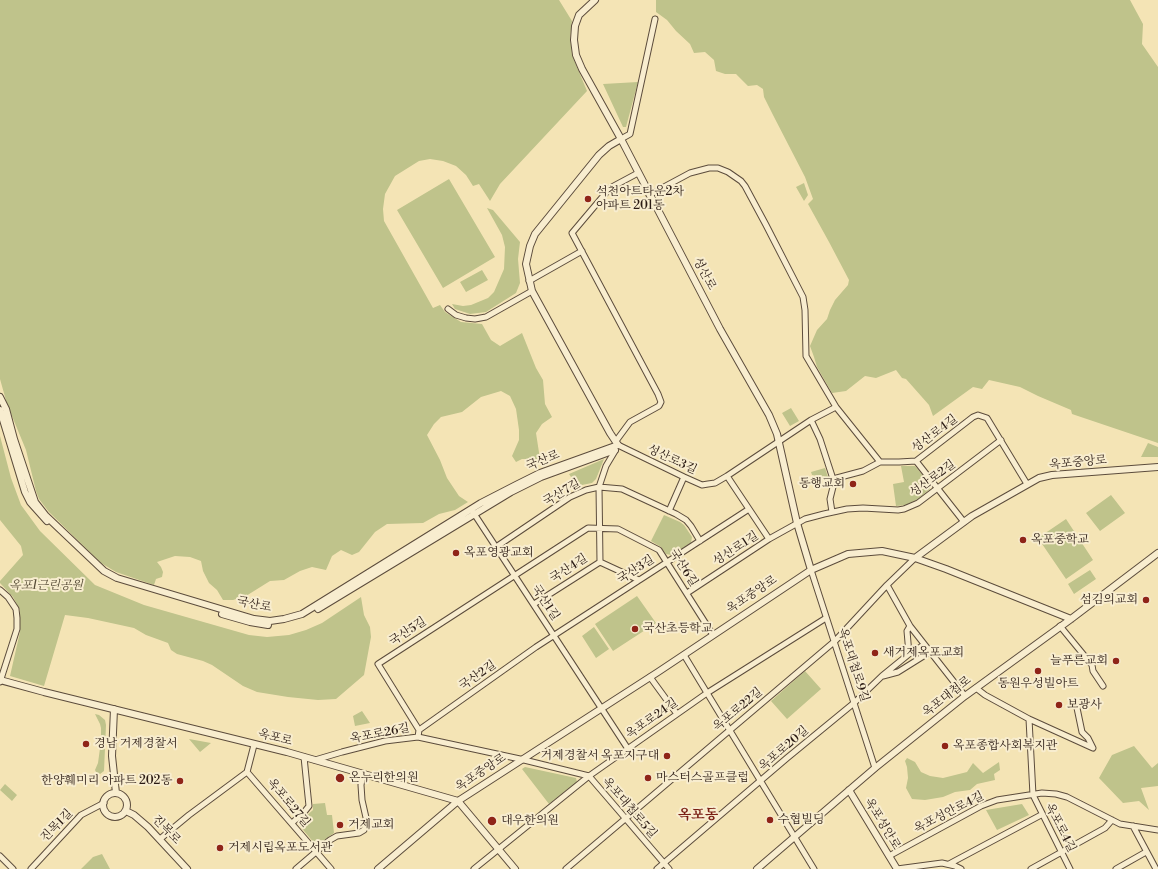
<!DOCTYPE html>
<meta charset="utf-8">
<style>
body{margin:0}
canvas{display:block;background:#f4e4b5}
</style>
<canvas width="1158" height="869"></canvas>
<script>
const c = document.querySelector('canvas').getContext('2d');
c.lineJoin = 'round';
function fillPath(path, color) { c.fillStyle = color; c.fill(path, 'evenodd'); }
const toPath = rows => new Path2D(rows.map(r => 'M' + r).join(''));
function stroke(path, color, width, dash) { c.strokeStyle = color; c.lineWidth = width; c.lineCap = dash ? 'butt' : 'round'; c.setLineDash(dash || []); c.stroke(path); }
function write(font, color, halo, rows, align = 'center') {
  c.font = font + ' "Libre Bodoni","Noto Serif KR",serif'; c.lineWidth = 4; c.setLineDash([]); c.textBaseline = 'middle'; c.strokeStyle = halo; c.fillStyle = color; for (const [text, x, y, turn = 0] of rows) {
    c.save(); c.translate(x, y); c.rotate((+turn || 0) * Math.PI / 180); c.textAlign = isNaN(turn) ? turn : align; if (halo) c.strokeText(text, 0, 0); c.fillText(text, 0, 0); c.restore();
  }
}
fillPath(toPath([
 [0,0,559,0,572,21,570,37,572,55,587,91,500,184,490,201,479,184,473,186,466,175,456,166,443,161,430,159,419,161,395,176,385,194,383,209,384,221,433,308,440,305,445,312,461,322,482,324,491,340,500,346,522,333,536,368,543,380,545,404,552,417,542,424,536,433,540,459,522,459,516,462,512,456,519,440,519,430,516,409,510,396,501,391,481,397,462,412,441,417,434,424,427,435,440,460,447,478,459,496,468,502,455,510,439,514,423,523,387,524,375,532,359,552,352,555,341,550,332,556,326,570,312,567,300,571,284,580,270,581,246,596,233,600,223,600,217,590,209,583,203,571,201,561,190,557,175,556,157,562,161,567,163,572,162,577,156,579,154,585,116,572,101,563,49,512,39,499,36,491,26,450,7,404,0,379],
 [656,0,1130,0,1143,24,1142,44,1158,67,1158,443,1072,414,1071,410,1038,396,1020,387,989,380,982,389,973,387,933,416,929,405,906,379,902,378,896,370,876,378,865,376,846,391,832,393,817,367,814,357,810,346,817,330,827,319,830,310,835,300,848,285,849,280,829,242,808,204,813,199,805,177,773,115,764,97,763,89,757,85,748,86,736,74,725,74,716,71,714,60,705,52,694,53,690,44,676,31,667,20,656,12],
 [638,82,626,127,623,127,603,84],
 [449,179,495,257,443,288,397,210],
 [804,183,808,195,804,201,796,187],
 [487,208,493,210,520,242,518,259,520,283,516,293,486,312,470,314,455,309,452,304,463,306,471,305,488,298,494,292,504,269,505,247,502,235],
 [482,270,488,280,466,292,460,282],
 [791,408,799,421,790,426,782,413],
 [0,436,11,478,21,505,40,531,95,585,144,605,249,635,267,637,289,635,306,630,322,623,361,597,364,615,370,627,371,637,364,675,336,699,318,700,288,697,257,692,243,686,212,665,203,661,177,654,171,650,168,643,146,635,134,628,88,618,65,615,44,686,10,676,20,632,20,610,13,597,0,583,0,581,23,555,21,546,0,520],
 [1148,443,1158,447,1158,457,1141,457],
 [604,459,596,479,592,483,577,486,569,474],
 [901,466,915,466,930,484,930,489,918,499,906,505,896,506,893,484,904,482],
 [825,468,828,477,812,475,811,472],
 [1111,495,1125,513,1100,531,1086,513],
 [664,515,680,522,684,525,692,537,691,543,671,555,666,554,661,547,651,541],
 [1066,519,1093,560,1066,579,1038,538],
 [1090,570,1096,579,1074,594,1068,584],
 [637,596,656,623,613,651,595,624],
 [594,627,609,649,596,658,582,636],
 [805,671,821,689,787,719,771,701],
 [362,711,370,723,355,726,353,716],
 [95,714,99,715,105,720,106,725,104,771,100,774,96,772,95,770,98,763,101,741,101,728,100,724],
 [189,739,211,743,200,752],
 [1134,746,1152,768,1158,763,1158,786,1141,788,1149,810,1139,801,1123,803,1099,778,1112,755],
 [907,758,915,762,921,772,930,776,943,778,967,772,973,763,983,773,999,762,1000,770,994,774,995,780,977,784,970,790,955,792,943,797,925,800,912,799,906,788,908,778,907,767,905,761],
 [525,767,576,778,577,782,549,804,522,769],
 [5,784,17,795,12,801,0,790],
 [325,803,327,815,332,815,334,833,319,844,315,844,299,825,299,822,313,810,313,804],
 [1022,804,1029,815,997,830,986,810],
 [102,854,110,869,81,869,93,857]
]), '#bfc38b');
const minor = toPath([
 [621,139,630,134,655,19],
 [649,195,690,173,709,168,718,168,728,172,741,181,745,186,766,225,803,297,805,310,806,356,836,407],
 [529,281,582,251],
 [448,309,456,315,466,318,475,319,486,317,532,291],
 [811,420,820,439,833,479,833,487,830,499,832,512],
 [616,441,630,422,659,406,661,402,658,394,572,233,610,188,638,173],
 [618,445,684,477,702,485,708,484,715,483,727,476,811,420,836,407,880,462,899,462,916,461,973,417,978,415,987,418,1027,484],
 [916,461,964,522],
 [727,476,769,539],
 [833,479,863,471,880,462],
 [669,511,684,477],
 [473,512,628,749],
 [496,547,570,497,586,490,599,487,622,489,676,514,686,520,691,526,700,541],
 [600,562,599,487,606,466,615,451],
 [811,570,875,768],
 [887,585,910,626,965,696],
 [0,590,8,597,16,609,17,618,17,629,0,682],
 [687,593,769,539,805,519,824,514,847,509,863,508,898,510,904,509,918,503,1001,440],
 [534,604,600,562,639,580],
 [1060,626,1092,665,1093,671,1103,686],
 [909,654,907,631,910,626],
 [684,655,814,869],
 [883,676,898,672,930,652],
 [650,677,677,714],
 [976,688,985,695,1029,719,1093,748,1088,738,1082,732,1077,708],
 [1029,719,1033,795,1070,869],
 [419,730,378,664,588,528,618,529,659,550,713,635],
 [418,737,419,730,536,647,749,509],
 [254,745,247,772,331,869],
 [315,760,342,752,385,741,418,737,520,759,589,776,669,869],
 [292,823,305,811,309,806,304,757],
 [1133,826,1156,869],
 [160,839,189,815,247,772],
 [0,856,13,869],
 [889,856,981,806,997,800,1042,793,1056,794,1067,797,1120,824,1158,830],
 [949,864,1041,815],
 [31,869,81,815,104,803],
 [296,869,330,840,337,836,359,833,364,830,367,822,362,800,361,785,363,774],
 [474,869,589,776,707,693,826,618],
 [566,869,835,641,887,585,915,558],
 [657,869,787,758,854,703,882,676,909,654,924,645],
 [897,869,942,863,955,866,961,869],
 [1031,869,1105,828,1112,820],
 [1116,869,1146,852]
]);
const tertiary = toPath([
 [595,0,579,15,575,26,574,40,576,55,582,69,621,139,720,329,769,415,777,434,797,523,811,570],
 [0,397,6,409,14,439,35,502,46,516,104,571,117,578,254,619,270,621,284,619,302,614,481,503,516,485,540,473,618,445],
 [0,410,25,492,30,502,47,521],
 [618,445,610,433,532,291,526,264,530,246,535,234,599,155,609,146,621,139],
 [915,558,972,516,1039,478,1052,475,1158,467],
 [318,609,511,492,541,477,615,450],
 [222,614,250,622,268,625],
 [0,680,44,692,287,752,458,801,515,869],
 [114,709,112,756,116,793],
 [849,790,897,869],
 '103 805a12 12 0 1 1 24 0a12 12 0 1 1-24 0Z',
 [126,811,134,815,148,827,187,869],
 [378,869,458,801,658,672,811,570,848,554,882,551,915,558,946,569,1071,619],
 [757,869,875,768,965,696,1071,619,1158,553]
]);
stroke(minor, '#5c4c3c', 7);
stroke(tertiary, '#5c4c3c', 8);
stroke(minor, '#f8edcf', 5);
stroke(tertiary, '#f8edcf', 6);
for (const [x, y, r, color] of [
 [588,199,4,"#8f2418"],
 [853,484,4,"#8f2418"],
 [1023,540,4,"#8f2418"],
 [456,553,4,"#8f2418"],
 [1146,600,4,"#8f2418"],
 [635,629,4,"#8f2418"],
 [875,653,4,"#8f2418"],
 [1116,661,4,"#8f2418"],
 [1038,671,4,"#8f2418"],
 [1059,705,4,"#8f2418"],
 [86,744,4,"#8f2418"],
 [945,746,4,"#8f2418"],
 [667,756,4,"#8f2418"],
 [340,778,5,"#8f2418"],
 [648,778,4,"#8f2418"],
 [180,781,4,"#8f2418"],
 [770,820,4,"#8f2418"],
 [492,821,5,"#8f2418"],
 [340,825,4,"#8f2418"],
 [220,848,4,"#8f2418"]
]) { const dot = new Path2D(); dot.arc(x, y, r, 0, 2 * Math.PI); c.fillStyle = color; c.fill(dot); stroke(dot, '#f8edcf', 1.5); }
write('12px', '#2a1a13', '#f8edcf', [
 ["석천아트타운2차",596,192],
 ["아파트 201동",596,206],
 ["동행교회",845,484,"right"],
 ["옥포중학교",1031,540],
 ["옥포영광교회",464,553],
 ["섬김의교회",1138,600,"right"],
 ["국산초등학교",643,629],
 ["새거제옥포교회",883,653],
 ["늘푸른교회",1108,661,"right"],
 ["동원우성빌아트",1038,684,"center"],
 ["보광사",1067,705],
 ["경남 거제경찰서",94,744],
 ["옥포종합사회복지관",953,746],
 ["거제경찰서 옥포지구대",659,756,"right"],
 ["온누리한의원",349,778],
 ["마스터스골프클럽",656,778],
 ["한양훼미리 아파트 202동",172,781,"right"],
 ["수협빌딩",778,820],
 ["대우한의원",501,821],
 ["거제교회",348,825],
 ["거제시립옥포도서관",228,848]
], 'left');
write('12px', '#2a1a13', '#f8edcf', [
 ["성산로",704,274,62],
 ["성산로4길",935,434,-37],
 ["성산로3길",672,460,25],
 ["국산로",543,461,-22],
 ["옥포중앙로",1078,463,-5],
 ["성산로2길",933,479,-36],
 ["국산7길",562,493,-30],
 ["성산로1길",736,549,-33],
 ["국산6길",683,568,57],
 ["국산4길",569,569,-33],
 ["국산3길",636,570,-33],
 ["옥포중앙로",752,595,-34],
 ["국산1길",545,603,56],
 ["국산로",254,605,11],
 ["국산5길",408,632,-33],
 ["옥포대첩로9길",853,665,72],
 ["국산2길",478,676,-35],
 ["옥포대첩로",947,697,-38],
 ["옥포로22길",738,710,-40],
 ["옥포로24길",652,719,-35],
 ["옥포로26길",380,734,-11],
 ["옥포로",275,738,14],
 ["옥포로20길",784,749,-41],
 ["옥포중앙로",481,773,-34],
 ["옥포로27길",288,803,50],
 ["옥포대첩로5길",629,808,49],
 ["옥포성안로4길",949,813,-27],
 ["옥포성안로",882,824,59],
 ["진목1길",57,826,-46],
 ["옥포로4길",1060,828,63],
 ["진목로",166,830,46]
]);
write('italic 12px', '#574d37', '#f8edcf', [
 ["옥포1근린공원",46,586]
]);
write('bold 14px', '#7a1f14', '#f8edcf', [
 ["옥포동",698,816]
]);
</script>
